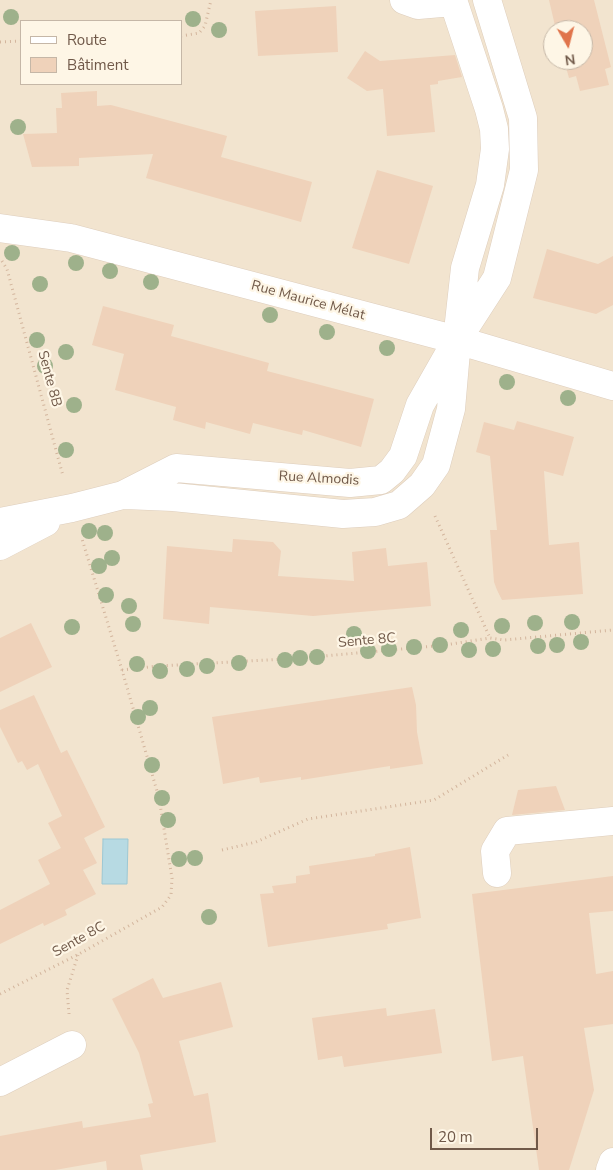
<!DOCTYPE html>
<meta charset="utf-8">
<style>
body{margin:0}
#map{position:relative;width:613px;height:1170px;overflow:hidden;background:#fbf2e1;font-family:"Nunito Sans",sans-serif}
canvas{display:block}
.legend{position:absolute;left:20px;top:20px;width:162px;height:65px;box-sizing:border-box;background:#fef6e6;border:1px solid #c5b7a7;margin:0;padding:6px 9px;list-style:none;font-size:15px;color:#705949}
.legend li{display:flex;align-items:center;gap:10px;height:25px}
.legend b{width:25px;border:1px solid #c5b7a7}
.north{position:absolute;left:543px;top:20px;width:50px;height:50px;box-sizing:border-box;background:#fef6e6;border:1px solid #c5b7a7;border-radius:50%;rotate:172deg;font-size:14px;font-weight:700;line-height:20px;text-align:center;color:#705949}
.north::after{content:'';display:block;margin:auto;width:18px;height:22px;background:#e0744b;clip-path:polygon(50% 0,100% 100%,50% 72%,0 100%)}
.scale{position:absolute;left:430px;top:1128px;width:108px;height:22px;box-sizing:border-box;border:2px solid #705949;border-top:0;padding-left:6px;font-size:15px;line-height:18px;white-space:nowrap;color:#705949;-webkit-text-stroke:4px #fef6e6;paint-order:stroke}
</style>
<div id="map">
<canvas width="613" height="1170"></canvas>
<ul class="legend">
<li><b style="height:6px;background:#fff"></b>Route</li>
<li><b style="height:14px;background:#efd2ba"></b>Bâtiment</li>
</ul>
<div class="north">N</div>
<div class="scale">20 m</div>
</div>
<script>
const c = document.querySelector('canvas').getContext('2d');
c.lineJoin = 'round';
function fillPath(path, color) { c.fillStyle = color; c.fill(path, 'evenodd'); }
const toPath = rows => new Path2D(rows.map(r => 'M' + r).join(''));
function stroke(path, color, width, dash) { c.strokeStyle = color; c.lineWidth = width; c.lineCap = dash ? 'butt' : 'round'; c.setLineDash(dash || []); c.stroke(path); }
function write(font, color, halo, rows, align = 'center') {
  c.font = font + ' "Nunito Sans",sans-serif'; c.lineWidth = 4.5; c.setLineDash([]); c.textBaseline = 'middle'; c.strokeStyle = halo; c.fillStyle = color; for (const [text, x, y, turn = 0] of rows) {
    c.save(); c.translate(x, y); c.rotate((+turn || 0) * Math.PI / 180); c.textAlign = isNaN(turn) ? turn : align; if (halo) c.strokeText(text, 0, 0); c.fillText(text, 0, 0); c.restore();
  }
}
fillPath(toPath([
 [0,0,613,0,613,1170,0,1170],
 [21,21,181,21,181,84,21,84],
 [553,30,583,30,583,60,553,60]
]), '#f2e4cf');
const water = toPath([
 [103,839,128,839,127,884,102,884,103,839]
]);
fillPath(water, '#b7dae3');
stroke(water, '#9dc8d4', 1);
fillPath(toPath([
 [549,0,594,0,611,67,605,69,609,85,580,91,576,76,569,78,564,60,583,60,583,30,556,30],
 [336,6,338,52,258,56,255,11],
 [365,51,380,61,455,55,462,77,438,81,438,84,430,85,435,132,387,136,383,89,367,91,347,78],
 [97,91,97,106,111,105,227,136,221,157,312,182,301,222,146,178,153,154,79,158,79,166,32,167,23,134,57,133,56,108,62,108,61,93],
 [377,170,433,186,409,264,352,248],
 [547,249,598,264,613,256,613,305,596,314,533,298],
 [103,306,174,325,171,336,269,363,267,371,374,399,361,447,303,430,302,435,253,423,250,434,206,422,205,429,173,420,176,407,115,390,124,354,92,345],
 [517,421,574,437,563,476,544,471,549,545,579,542,583,594,502,600,497,590,494,582,490,530,497,530,490,456,476,452,484,422,514,430],
 [233,539,273,542,281,551,278,576,354,581,352,552,386,548,388,566,427,562,431,606,313,616,210,607,209,624,163,619,167,546,232,552],
 [31,623,52,667,0,692,0,638],
 [412,687,416,705,417,732,423,764,390,769,390,766,301,780,301,777,260,783,259,777,223,784,212,717],
 [34,695,61,753,67,750,105,827,84,838,97,863,83,870,96,894,65,910,67,915,44,926,43,923,0,944,0,910,50,884,38,860,61,848,48,823,62,816,38,764,27,770,22,761,18,763,0,727,0,710],
 [556,786,565,810,512,815,518,790],
 [410,847,421,918,387,924,388,929,268,947,260,894,274,893,272,886,296,883,296,876,310,874,309,866,375,856,375,854],
 [613,876,613,911,589,913,596,974,613,971,613,1024,584,1028,594,1090,569,1170,539,1170,523,1056,492,1061,472,894],
 [153,978,163,998,221,982,233,1027,179,1041,194,1096,208,1093,216,1142,140,1155,143,1170,107,1170,106,1161,55,1170,0,1170,0,1136,82,1121,83,1128,151,1117,148,1104,153,1103,139,1053,112,999],
 [386,1008,387,1016,435,1009,442,1053,344,1067,342,1056,318,1060,312,1018]
]), '#efd2ba');
const minor = toPath([
 [404,0,418,5,453,2],
 [0,228,71,238,457,340,613,386],
 [125,495,173,497,343,514,375,512,399,505,422,485,436,465,451,409,457,340,465,268,490,185,495,149,494,129,489,109,453,0],
 [0,522,72,508,123,495,176,468,350,483,381,480,392,471,403,456,420,405,457,340,497,278,524,170,523,118,487,0],
 [0,546,46,522],
 [497,873,495,851,507,831,613,821],
 [0,1082,72,1045],
 [610,1170,613,1162]
]);
stroke(minor, '#decebd', 29);
stroke(toPath([
 [181,36,199,33,205,26,211,0],
 [0,42,21,41],
 [2,261,7,269,63,476],
 [435,516,490,638],
 [122,670,158,666,302,658,445,645,490,638,504,640,613,630],
 [222,850,256,842,308,819,434,800,508,755],
 [0,994,79,954,162,907,171,895,172,878,159,798,122,670,82,539],
 [69,1014,67,990,78,955]
]), '#d3b59d', 3, [1, 4]);
stroke(minor, '#fff', 28);
c.fillStyle = '#9eb18b';
for (const [x, y] of [
 [11,17],
 [193,19],
 [219,30],
 [18,127],
 [12,253],
 [76,263],
 [110,271],
 [151,282],
 [40,284],
 [270,315],
 [327,332],
 [37,340],
 [387,348],
 [66,352],
 [45,366],
 [507,382],
 [568,398],
 [74,405],
 [66,450],
 [89,531],
 [105,533],
 [112,558],
 [99,566],
 [106,595],
 [129,606],
 [572,622],
 [535,623],
 [133,624],
 [502,626],
 [72,627],
 [461,630],
 [354,634],
 [581,642],
 [440,645],
 [557,645],
 [538,646],
 [414,647],
 [389,649],
 [493,649],
 [469,650],
 [368,651],
 [317,657],
 [300,658],
 [285,660],
 [239,663],
 [137,664],
 [207,666],
 [187,669],
 [160,671],
 [150,708],
 [138,717],
 [152,765],
 [162,798],
 [168,820],
 [195,858],
 [179,859],
 [209,917]
]) { c.beginPath(); c.arc(x, y, 8, 0, 2 * Math.PI); c.fill(); }
write('14px', '#705949', '#fef6e6', [
 ["Rue Maurice Mélat",308,301,15],
 ["Sente 8B",49,379,75],
 ["Rue Almodis",319,479,3],
 ["Sente 8C",367,641,-5],
 ["Sente 8C",79,940,-29]
]);
</script>
